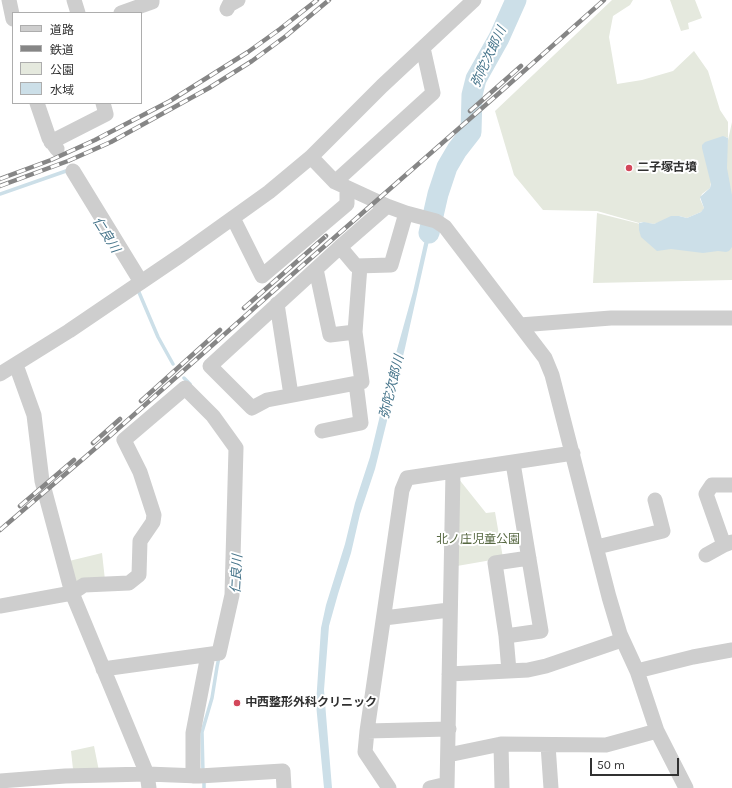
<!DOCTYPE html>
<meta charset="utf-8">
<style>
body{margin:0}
#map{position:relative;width:732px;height:788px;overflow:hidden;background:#fff;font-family:Karla,"Noto Sans JP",sans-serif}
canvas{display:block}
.legend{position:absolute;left:12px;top:12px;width:130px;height:92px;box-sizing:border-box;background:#fff;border:1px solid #adadad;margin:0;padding:5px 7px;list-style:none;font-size:12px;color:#313131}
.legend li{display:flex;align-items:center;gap:8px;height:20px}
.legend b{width:20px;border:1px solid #adadad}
.scale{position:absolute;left:590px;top:758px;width:89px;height:18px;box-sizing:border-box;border:2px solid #313131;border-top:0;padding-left:5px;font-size:12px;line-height:14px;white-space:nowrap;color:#313131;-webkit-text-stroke:3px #fff;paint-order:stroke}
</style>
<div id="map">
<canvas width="732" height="788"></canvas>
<ul class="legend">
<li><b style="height:5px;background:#cecece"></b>道路</li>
<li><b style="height:5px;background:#868686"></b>鉄道</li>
<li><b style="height:11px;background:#e5e9de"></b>公園</li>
<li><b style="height:11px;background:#ccdfe8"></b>水域</li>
</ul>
<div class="scale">50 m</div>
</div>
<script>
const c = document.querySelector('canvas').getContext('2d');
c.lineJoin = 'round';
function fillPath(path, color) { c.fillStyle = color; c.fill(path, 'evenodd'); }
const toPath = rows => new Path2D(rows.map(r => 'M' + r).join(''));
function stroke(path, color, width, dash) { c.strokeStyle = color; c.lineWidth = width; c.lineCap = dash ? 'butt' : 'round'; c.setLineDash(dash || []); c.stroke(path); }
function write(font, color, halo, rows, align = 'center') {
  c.font = font + ' Karla,"Noto Sans JP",sans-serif'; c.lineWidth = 4; c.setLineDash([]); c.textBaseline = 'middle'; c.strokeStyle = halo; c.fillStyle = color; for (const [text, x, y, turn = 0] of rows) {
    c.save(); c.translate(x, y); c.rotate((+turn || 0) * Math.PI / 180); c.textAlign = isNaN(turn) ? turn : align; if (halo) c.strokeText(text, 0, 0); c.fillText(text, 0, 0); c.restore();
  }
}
fillPath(toPath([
 [612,0,633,0,630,5,613,16,609,37,617,84,642,80,673,71,694,51,708,71,720,110,728,122,728,138,726,137,711,182,710,188,702,194,700,199,704,208,703,210,701,212,687,218,679,216,654,224,641,222,639,223,597,211,543,210,514,175,495,111],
 [670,0,695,0,702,18,688,23,689,29,681,31],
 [732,122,732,280,593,283,597,213,656,228,712,213],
 [458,478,486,513,495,512,503,558,457,566],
 [102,553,105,580,80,582,73,580,69,561],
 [94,746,99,771,73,769,71,751]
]), '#e5e9de');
fillPath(toPath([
 [723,136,728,138,727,168,732,195,732,247,729,251,726,252,718,251,703,253,671,249,657,251,641,237,639,230,639,223,644,222,654,224,671,216,679,216,687,218,701,212,704,208,700,197,710,188,711,184,702,148,702,145,705,142],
 [433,204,437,205,405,348,380,449,375,469,360,514,351,553,338,594,329,626,324,690,332,788,324,788,316,704,321,628,326,605,345,544,355,503,370,457,388,382,413,292]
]), '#ccdfe8');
stroke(toPath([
 [0,194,66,171,68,173],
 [138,290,158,337,173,364],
 [184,378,190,384],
 [203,773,202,732,212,698,217,667,219,657],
 [204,779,204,788]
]), '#ccdfe8', 3.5);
stroke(toPath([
 [429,233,438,194,447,167,457,150,471,132,472,95,476,79,499,38,516,0]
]), '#ccdfe8', 21);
stroke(toPath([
 [9,0,13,19],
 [74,0,78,13],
 [227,9,229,5,238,0],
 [121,13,152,2,152,0],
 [37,103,49,138,57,149],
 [51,142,106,114,103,103],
 [311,157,335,182,387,206,406,213,436,221,445,227,545,358,552,375,609,597,620,634,637,671,657,731,686,788],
 [73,171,141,282],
 [335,182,433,93,423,48],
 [233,218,262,276,347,204,347,188],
 [340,247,356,266,391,265,406,213],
 [360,266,355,332,362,382,267,400,252,408,210,366,340,247,387,206],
 [316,269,330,335,355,332],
 [277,304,291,395],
 [520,325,611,318,732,318],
 [16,365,34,415,42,481,72,593,147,774,149,788],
 [0,374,69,331,181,255,269,192,311,157,382,86,474,0],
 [322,431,361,423,356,383],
 [732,485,712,485,706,494,724,545,732,542],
 [597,547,663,531,655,500],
 [706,555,724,545],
 [0,606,72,593,84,585,129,583,139,575,140,541,153,522,154,515,140,472,124,440,185,388,213,416,236,448,232,595,219,653,103,669],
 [384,618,449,610],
 [506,636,541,631,513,463],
 [509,671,506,636,495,563,529,558],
 [637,671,693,657,732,650],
 [449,674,528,670,546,666,622,640],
 [367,731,449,729],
 [501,744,502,788],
 [548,745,551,788],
 [448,755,501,744,606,745,657,731],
 [193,776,193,733,208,655],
 [0,781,65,776,147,774,199,776,283,771,284,788],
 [389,788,365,752,367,731,402,490,407,478,573,453],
 [430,788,447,784],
 [447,788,453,472]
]), '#cecece', 15);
const rail = toPath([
 [470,111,521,66],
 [0,179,51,160,95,140,170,101,248,52,280,29,317,0],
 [0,186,68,161,111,142,209,88,252,61,286,36,329,0],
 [244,308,326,236],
 [141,401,220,330],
 [93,443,120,419],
 [20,506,74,460],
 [0,530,111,435,270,294,497,95,604,0]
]);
stroke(rail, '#868686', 4.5);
stroke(rail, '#fff', 3, [9]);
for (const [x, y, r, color] of [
 [629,168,4,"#d3475a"],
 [237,703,4,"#d3475a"]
]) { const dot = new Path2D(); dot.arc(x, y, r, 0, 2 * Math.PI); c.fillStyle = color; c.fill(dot); stroke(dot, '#fff', 1.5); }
write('bold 12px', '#313131', '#fff', [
 ["二子塚古墳",637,168],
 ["中西整形外科クリニック",245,703]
], 'left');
write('12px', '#576842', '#fff', [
 ["北ノ庄児童公園",478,540]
]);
write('italic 13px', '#47758b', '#fff', [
 ["弥陀次郎川",489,57,-65],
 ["仁良川",106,235,58],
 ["弥陀次郎川",392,387,-76],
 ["仁良川",237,574,-87]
]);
</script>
